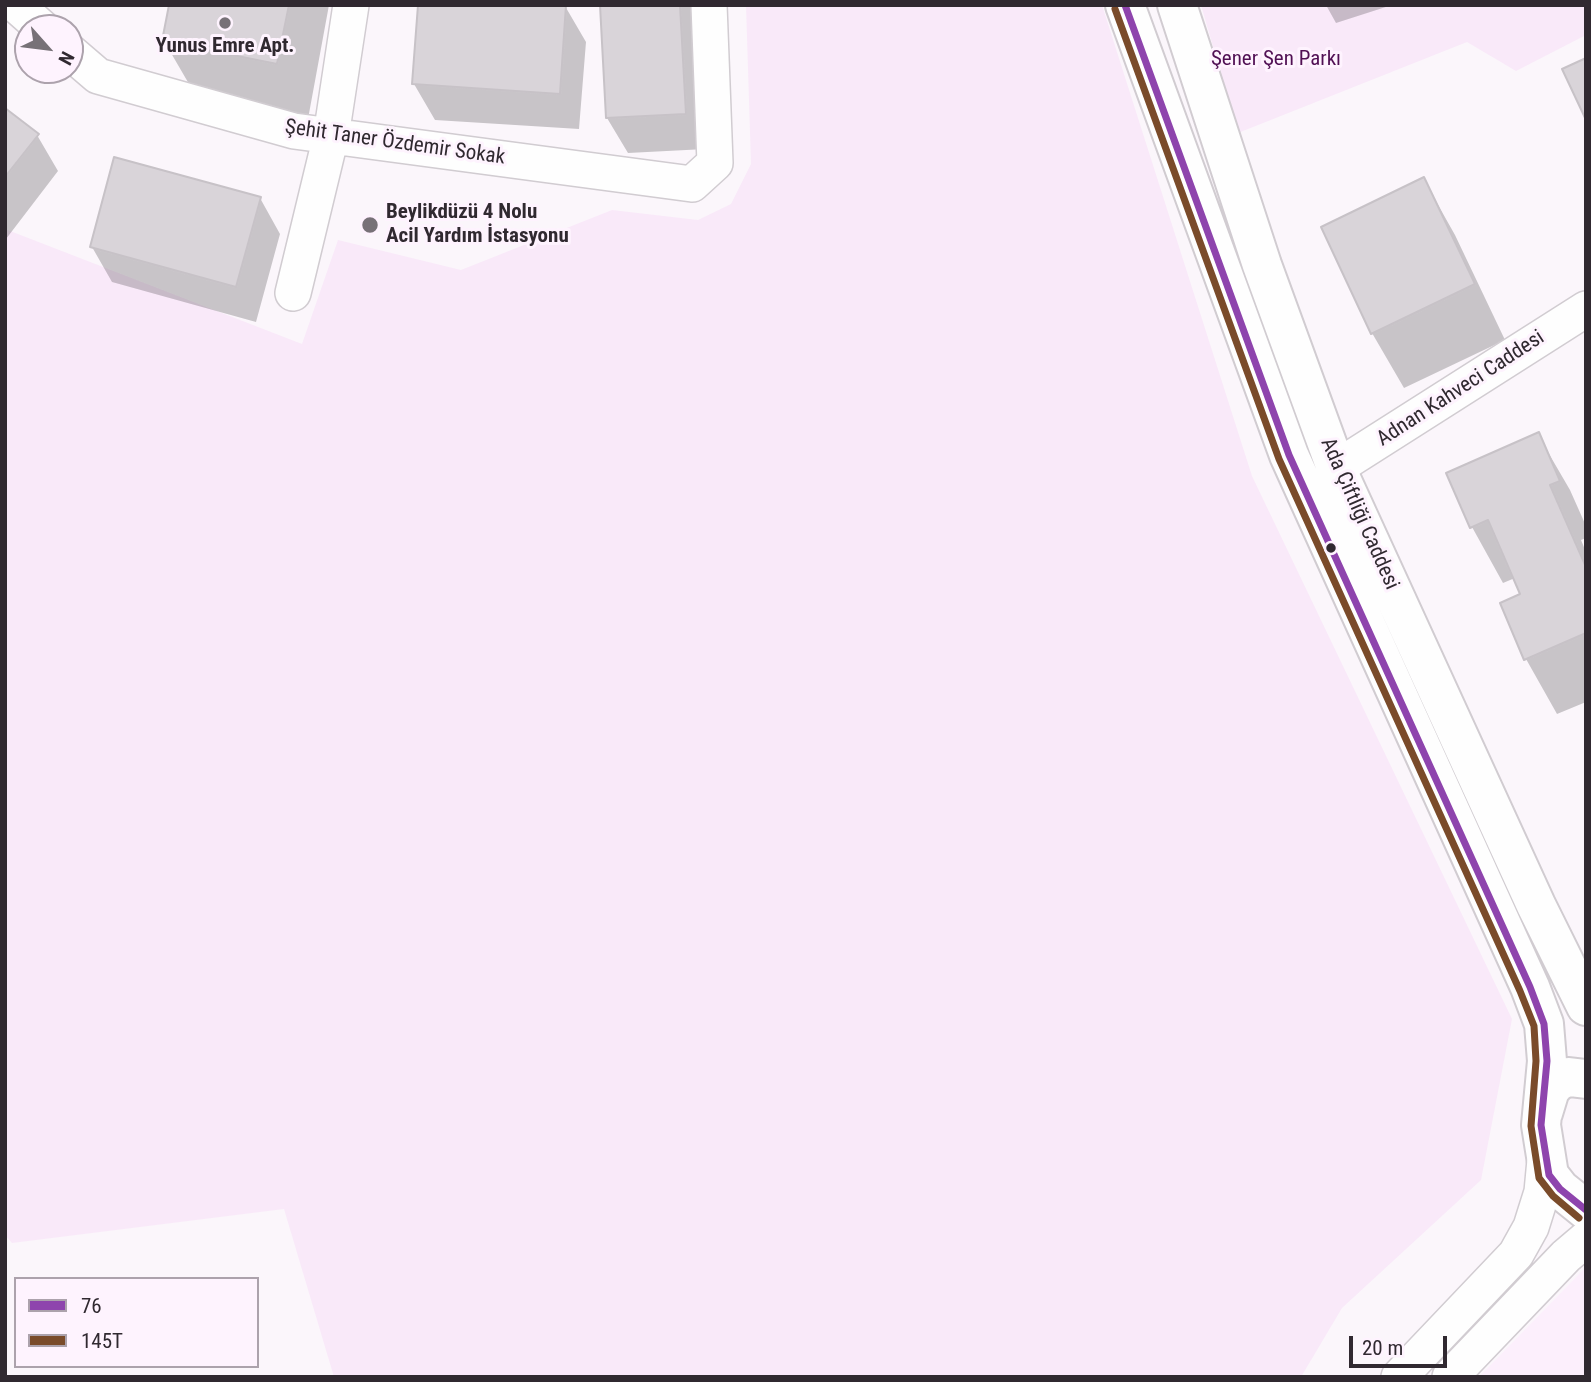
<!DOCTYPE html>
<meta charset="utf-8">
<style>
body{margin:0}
#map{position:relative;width:1591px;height:1382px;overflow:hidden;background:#fbf6fb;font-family:"Roboto Condensed",sans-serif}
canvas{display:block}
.frame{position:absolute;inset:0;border:7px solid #302930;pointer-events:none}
.legend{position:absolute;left:14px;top:1277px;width:245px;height:91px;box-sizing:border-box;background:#fef3fe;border:2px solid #aca2ac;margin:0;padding:9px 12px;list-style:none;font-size:21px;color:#302930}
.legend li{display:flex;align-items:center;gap:14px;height:35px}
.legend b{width:35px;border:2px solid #aca2ac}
.north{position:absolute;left:14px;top:14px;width:70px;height:70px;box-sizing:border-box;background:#fef3fe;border:2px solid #aca2ac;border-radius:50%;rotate:118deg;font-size:19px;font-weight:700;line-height:28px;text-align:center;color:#302930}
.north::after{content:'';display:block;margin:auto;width:24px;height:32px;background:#777177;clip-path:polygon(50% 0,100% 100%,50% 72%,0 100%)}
.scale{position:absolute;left:1349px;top:1336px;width:98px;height:32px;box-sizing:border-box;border:4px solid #302930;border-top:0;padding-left:9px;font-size:21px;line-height:24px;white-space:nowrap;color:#302930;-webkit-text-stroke:5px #fef3fe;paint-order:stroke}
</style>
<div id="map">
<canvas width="1591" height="1382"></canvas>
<div class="frame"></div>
<ul class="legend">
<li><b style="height:9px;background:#8e44ad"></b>76</li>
<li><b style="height:9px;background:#7a4b2a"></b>145T</li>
</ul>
<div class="north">N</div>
<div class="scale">20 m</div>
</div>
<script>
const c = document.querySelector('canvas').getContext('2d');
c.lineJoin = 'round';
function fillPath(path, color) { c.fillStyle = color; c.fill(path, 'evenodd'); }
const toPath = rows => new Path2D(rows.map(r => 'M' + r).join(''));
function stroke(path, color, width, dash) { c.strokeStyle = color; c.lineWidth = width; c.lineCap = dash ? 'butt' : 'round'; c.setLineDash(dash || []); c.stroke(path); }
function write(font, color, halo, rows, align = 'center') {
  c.font = font + ' "Roboto Condensed",sans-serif'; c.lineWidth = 6; c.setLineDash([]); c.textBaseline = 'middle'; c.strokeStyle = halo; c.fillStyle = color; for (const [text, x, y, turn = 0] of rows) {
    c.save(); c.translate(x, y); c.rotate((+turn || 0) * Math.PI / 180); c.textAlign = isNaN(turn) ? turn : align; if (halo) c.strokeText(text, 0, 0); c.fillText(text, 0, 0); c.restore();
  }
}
fillPath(toPath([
 [1584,1269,1586,1271,1586,1377,1479,1377]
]), '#fceffc');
fillPath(toPath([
 [746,5,1102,5,1252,476,1512,1019,1481,1180,1342,1308,1301,1377,334,1377,284,1209,12,1243,5,1235,5,229,302,344,338,240,461,270,612,210,698,220,731,204,751,164],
 [1201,5,1586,5,1586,35,1516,71,1467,42,1238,133]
]), '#f9e9f9');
fillPath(toPath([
 [171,5,329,5,308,119,196,96,164,41],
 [601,5,698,5,706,149,628,153,607,118],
 [1326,5,1392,5,1336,23],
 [565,6,586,42,579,129,435,120,414,84],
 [5,110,37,135,58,171,6,239],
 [1424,180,1455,235,1505,340,1404,388,1372,333],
 [260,198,280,234,256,322,112,282,92,247],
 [1538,435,1570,490,1586,526,1586,538,1581,540,1586,552,1586,702,1557,714,1526,659,1522,595,1515,578,1503,583,1472,527,1448,474]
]), '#0003');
const building = toPath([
 [169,5,289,5,277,64,162,41,169,5],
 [418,5,566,5,560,94,412,84,418,5],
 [600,5,680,5,686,114,606,118,600,5],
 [1586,58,1586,120,1562,69,1586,58],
 [5,108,39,134,5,177,5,108],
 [114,157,261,197,236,287,90,247,114,157],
 [1424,177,1475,284,1371,334,1321,227,1424,177],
 [1539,432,1560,481,1550,485,1586,567,1586,633,1524,660,1500,603,1520,594,1488,520,1470,528,1446,473,1539,432]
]);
fillPath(building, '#d9d4d9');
stroke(building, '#c7c2c7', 2);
const minor = toPath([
 [16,5,42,28],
 [70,52,98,76,294,131,692,184,715,163,709,5],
 [293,293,331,136,351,5],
 [1336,468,1586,309],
 [1399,1377,1516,1254,1531,1227,1542,1192,1545,1160],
 [1450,1377,1566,1256,1586,1239]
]);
const major = toPath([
 [1125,5,1289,455,1530,987,1544,1024,1547,1061,1541,1125,1549,1175,1560,1189,1586,1210],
 [1177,5,1262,265,1336,468,1536,905,1586,1006],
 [1543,1113,1550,1090,1558,1081,1569,1077,1586,1079]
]);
stroke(minor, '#d1ccd1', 38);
stroke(major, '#d1ccd1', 42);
stroke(minor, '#fefefe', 35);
stroke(major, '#fefefe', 38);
stroke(toPath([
 [1125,5,1289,455,1530,987,1544,1024,1547,1061,1541,1125,1549,1175,1560,1189,1586,1210]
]), '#8e44ad', 7);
stroke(toPath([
 [1115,9,1279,459,1520,991,1534,1026,1536,1061,1531,1126,1539,1178,1553,1196,1579,1218]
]), '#7a4b2a', 7);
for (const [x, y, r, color] of [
 [225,23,7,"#777177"],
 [370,225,9,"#777177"],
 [1331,548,6,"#302930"]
]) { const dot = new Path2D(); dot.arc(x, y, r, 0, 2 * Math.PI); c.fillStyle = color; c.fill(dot); stroke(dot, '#fef3fe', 2.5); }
write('bold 21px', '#302930', '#fef3fe', [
 ["Yunus Emre Apt.",225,47],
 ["Beylikdüzü 4 Nolu",386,213,"left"],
 ["Acil Yardım İstasyonu",386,237,"left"]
]);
write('21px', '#511054', '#fef3fe', [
 ["Şener Şen Parkı",1276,60]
]);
write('21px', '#302930', '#fef3fe', [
 ["Şehit Taner Özdemir Sokak",395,143,8],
 ["Adnan Kahveci Caddesi",1461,389,-33],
 ["Ada Çiftliği Caddesi",1359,514,66]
]);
</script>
